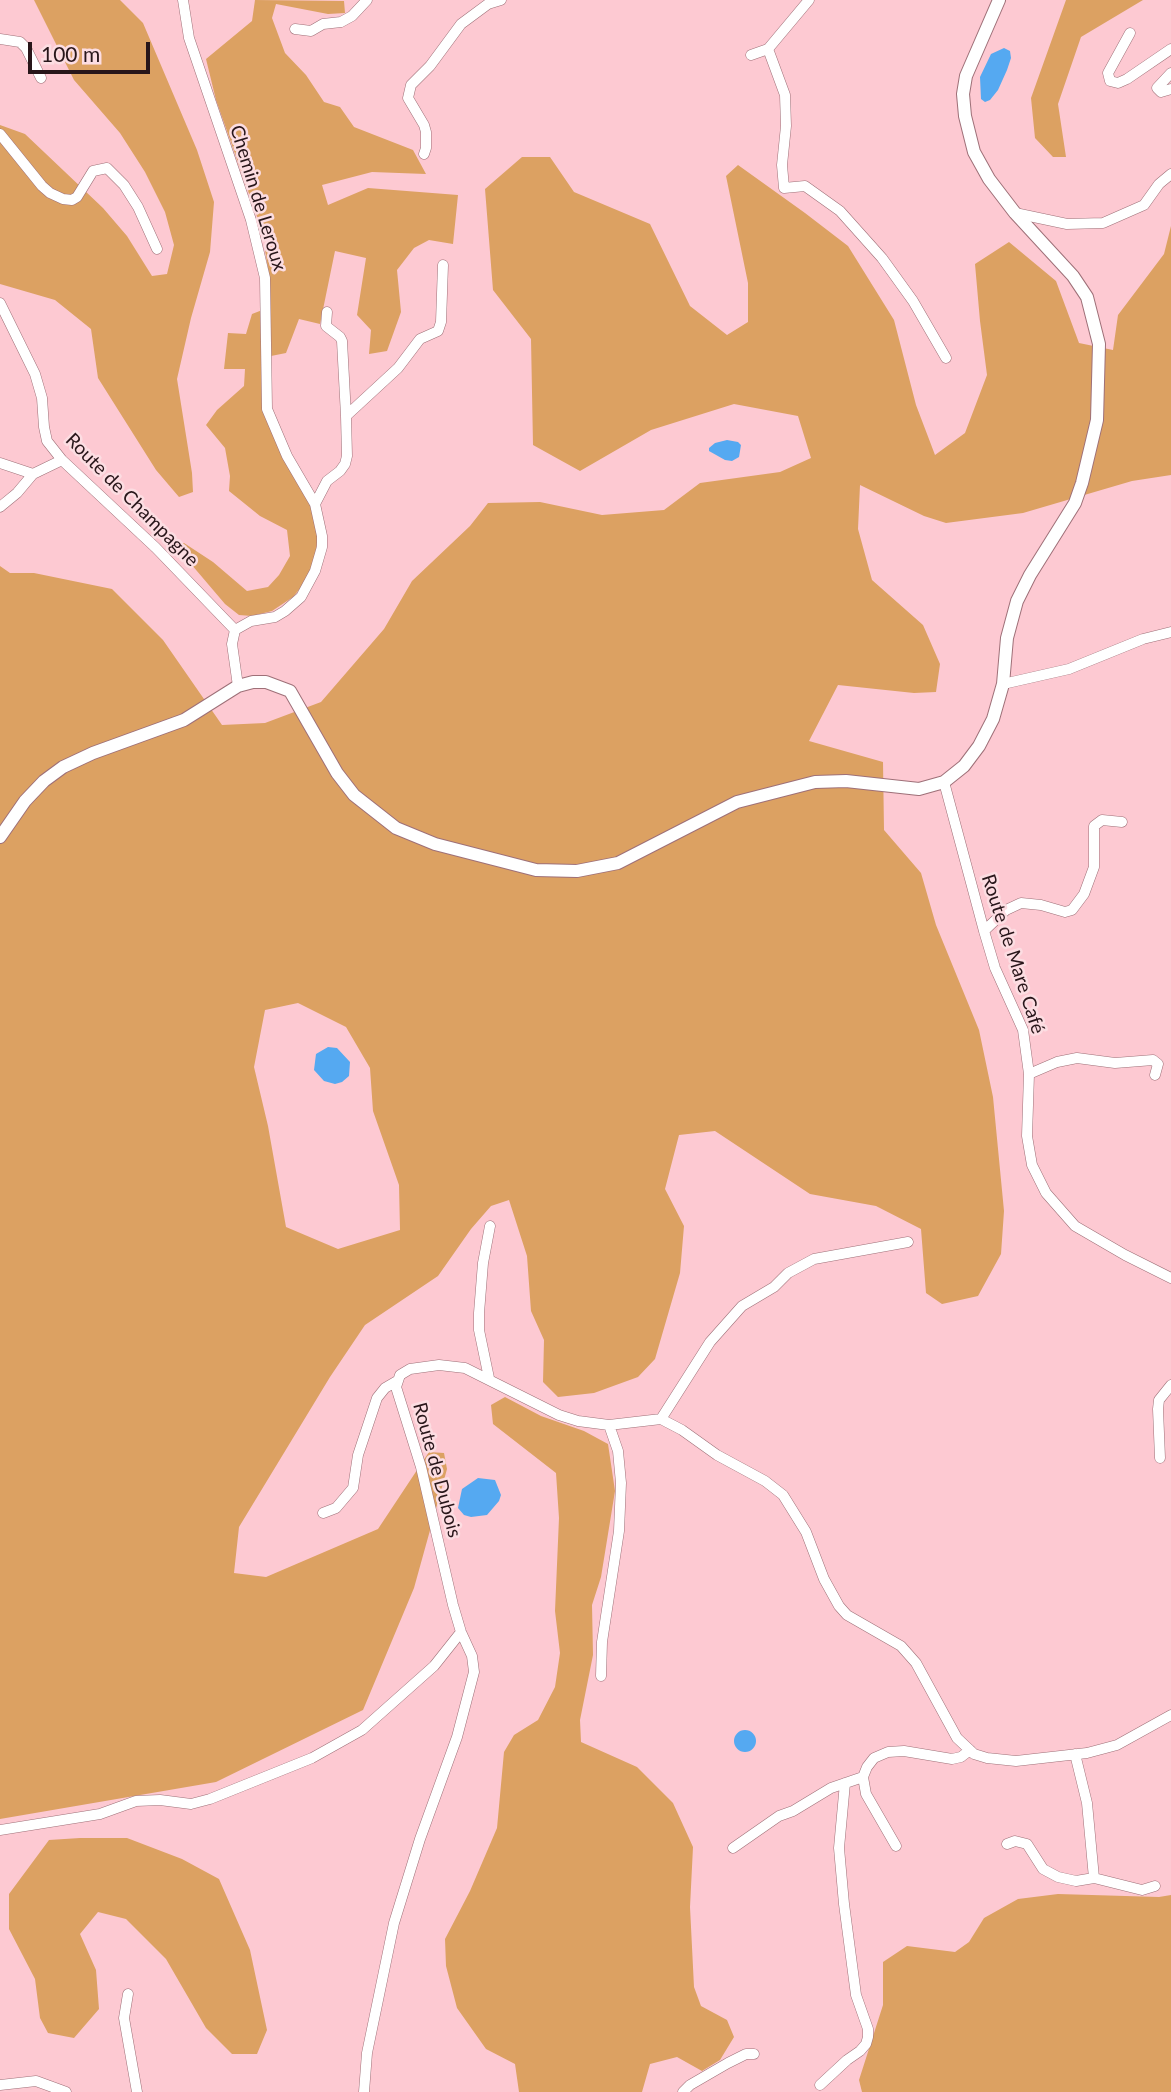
<!DOCTYPE html>
<meta charset="utf-8">
<style>
body{margin:0}
#map{position:relative;width:1171px;height:2092px;overflow:hidden;background:#fdc9d2;font-family:Lato,sans-serif}
canvas{display:block}
.scale{position:absolute;left:28px;top:42px;width:122px;height:32px;box-sizing:border-box;border:4px solid #28161a;border-top:0;padding-left:9px;font-size:21px;line-height:24px;white-space:nowrap;color:#28161a;-webkit-text-stroke:5px #fcdde2;paint-order:stroke}
</style>
<div id="map">
<canvas width="1171" height="2092"></canvas>
<div class="scale">100 m</div>
</div>
<script>
const c = document.querySelector('canvas').getContext('2d');
c.lineJoin = 'round';
function fillPath(path, color) { c.fillStyle = color; c.fill(path, 'evenodd'); }
const toPath = rows => new Path2D(rows.map(r => 'M' + r).join(''));
function stroke(path, color, width, dash) { c.strokeStyle = color; c.lineWidth = width; c.lineCap = dash ? 'butt' : 'round'; c.setLineDash(dash || []); c.stroke(path); }
function write(font, color, halo, rows, align = 'center') {
  c.font = font + ' Lato,sans-serif'; c.lineWidth = 5; c.setLineDash([]); c.textBaseline = 'middle'; c.strokeStyle = halo; c.fillStyle = color; for (const [text, x, y, turn = 0] of rows) {
    c.save(); c.translate(x, y); c.rotate((+turn || 0) * Math.PI / 180); c.textAlign = isNaN(turn) ? turn : align; if (halo) c.strokeText(text, 0, 0); c.fillText(text, 0, 0); c.restore();
  }
}
fillPath(toPath([
 [34,0,120,0,143,23,197,150,214,202,210,252,191,318,177,379,192,473,193,492,179,497,156,470,98,378,91,329,55,300,0,284,0,125,25,134,103,208,127,236,152,276,167,274,174,245,165,212,145,172,120,133,74,80],
 [255,0,344,1,345,13,328,14,276,4,272,18,285,53,306,75,324,102,340,107,354,127,413,150,426,174,372,172,322,185,328,205,368,188,458,195,453,244,429,240,414,248,397,270,401,312,387,351,369,354,371,330,357,315,366,258,335,251,320,324,299,319,286,353,271,356,264,409,312,504,318,533,316,552,307,580,293,597,272,611,252,616,239,615,225,604,174,544,184,543,213,562,247,591,268,587,279,575,290,556,287,530,260,516,229,491,230,476,225,448,206,425,217,410,244,386,245,369,224,369,228,333,246,334,252,314,270,307,270,281,265,250,270,249,272,234,259,222,216,100,206,59,252,21],
 [1066,0,1143,0,1081,37,1058,104,1066,157,1053,157,1035,138,1031,98],
 [522,157,550,157,574,192,650,224,690,306,727,335,748,322,748,283,726,176,738,165,805,213,848,246,894,320,916,405,935,455,965,433,987,375,980,321,975,264,1009,242,1056,281,1079,343,1113,350,1118,315,1164,254,1171,226,1171,475,1132,481,1023,513,946,523,924,516,860,485,858,529,872,580,923,625,940,664,936,692,914,693,838,685,809,741,883,762,884,830,921,873,936,925,979,1030,993,1097,1004,1211,1001,1254,978,1296,942,1304,926,1293,921,1229,876,1206,810,1194,715,1131,679,1135,665,1189,684,1226,680,1273,655,1359,638,1377,594,1393,558,1397,543,1382,544,1340,531,1311,527,1256,509,1200,491,1206,471,1229,438,1276,365,1325,330,1377,239,1527,234,1573,266,1577,378,1529,429,1452,444,1453,447,1469,414,1588,363,1710,216,1782,0,1819,0,566,10,573,34,573,112,589,163,640,222,725,265,723,321,702,384,629,412,581,470,526,488,503,540,502,602,515,664,510,700,483,780,472,811,458,798,416,734,404,651,430,580,471,533,445,531,339,493,290,485,189],
 [298,1003,346,1027,370,1068,373,1111,399,1185,400,1230,338,1249,286,1227,268,1126,254,1067,265,1010],
 [505,1397,541,1416,584,1431,608,1444,615,1491,601,1577,592,1605,593,1655,580,1720,581,1742,637,1767,673,1803,693,1847,690,1907,694,1987,701,2006,727,2020,734,2037,720,2060,702,2071,677,2057,650,2064,642,2092,519,2092,515,2064,486,2049,457,2008,446,1966,445,1939,470,1891,497,1828,504,1752,514,1735,538,1720,555,1687,560,1653,555,1611,559,1518,556,1473,493,1424,491,1405],
 [80,1838,127,1838,182,1859,219,1879,250,1950,267,2030,257,2054,232,2054,206,2028,166,1959,126,1919,98,1912,80,1934,96,1970,99,2009,74,2038,48,2033,40,2018,35,1979,9,1929,9,1894,49,1840],
 [1058,1894,1159,1897,1171,1895,1171,2092,862,2092,859,2080,883,2005,883,1962,907,1946,955,1952,969,1942,984,1918,1018,1899]
]), '#dca162');
fillPath(toPath([
 [1004,48,1010,51,1011,58,1007,70,998,90,990,100,985,102,981,99,980,77,991,54],
 [727,440,738,442,741,445,739,457,732,461,725,460,709,451,709,448,715,443],
 [328,1047,337,1048,350,1062,349,1076,342,1082,335,1084,324,1081,314,1070,316,1054],
 [478,1478,495,1480,501,1495,499,1501,487,1515,471,1517,464,1515,458,1508,462,1489],
 '734 1741a11 11 0 1 1 22 0a11 11 0 1 1-22 0Z'
]), '#55a9f1');
const minor = toPath([
 [183,0,189,38,251,220,265,278,267,409,287,456,315,504,322,536,322,547,315,571,301,597,285,611,275,617,251,621,235,630,232,644,238,686],
 [295,29,311,31,323,24,341,22,352,16,367,0],
 [1130,33,1108,73,1110,81,1118,83,1127,79,1171,49],
 [0,39,20,42,26,48,41,78],
 [768,49,785,95,786,126,782,165,784,188,805,186,840,211,882,258,913,301,946,358],
 [751,55,768,49,809,0],
 [1171,73,1157,88,1161,92,1171,89],
 [0,134,42,186,50,193,63,199,72,200,77,197,93,171,107,168,124,185,138,207,157,249],
 [424,154,426,148,426,132,424,125,408,98,411,85,430,66,461,24,488,4,501,0],
 [1015,213,1067,224,1103,223,1144,205,1159,184,1171,174],
 [0,303,35,374,42,398,44,427,47,441,62,460,156,548,235,630],
 [327,312,326,326,340,337,342,341,346,416,398,368,420,339,438,331,441,322,443,265],
 [0,463,33,474,62,460],
 [315,504,327,481,340,471,345,464,347,456,346,416],
 [0,507,17,493,33,474],
 [1003,684,1069,669,1143,639,1171,632],
 [944,782,984,931,995,968,1023,1030,1029,1074,1027,1136,1032,1165,1046,1193,1075,1226,1125,1255,1171,1278],
 [984,931,1006,910,1021,903,1041,905,1065,912,1072,910,1084,894,1094,867,1094,826,1102,820,1122,822],
 [1029,1074,1057,1062,1077,1058,1115,1063,1153,1060,1158,1064,1155,1075],
 [489,1378,479,1330,479,1313,483,1263,490,1226],
 [661,1419,710,1342,742,1306,774,1287,788,1273,814,1259,908,1242],
 [1160,1458,1158,1409,1159,1400,1171,1385],
 [323,1513,336,1508,353,1488,358,1455,377,1398,385,1388,397,1381],
 [601,1676,602,1642,619,1531,621,1483,618,1451,609,1425],
 [1075,1754,1087,1803,1094,1878],
 [0,1830,100,1814,136,1801,160,1800,191,1804,210,1799,312,1758,362,1730,434,1666,461,1632],
 [1007,1844,1015,1841,1027,1844,1043,1869,1058,1877,1076,1881,1094,1878,1142,1890,1155,1886],
 [896,1846,866,1794,863,1777,867,1767,874,1758,888,1752,904,1751,952,1759,961,1757,970,1750],
 [733,1848,779,1816,793,1811,831,1788,863,1777],
 [128,1994,124,2018,137,2092],
 [0,2085,36,2081,66,2092],
 [820,2085,847,2060,860,2051,866,2044,868,2037,868,2029,856,1995,844,1904,839,1848,845,1783],
 [364,2092,367,2053,394,1923,420,1839,457,1737,474,1672,472,1656,461,1632,453,1605,421,1467,396,1387,400,1375,410,1369,439,1365,465,1368,559,1415,578,1421,609,1425,661,1419,682,1430,717,1455,765,1481,783,1495,806,1532,824,1579,839,1606,847,1615,901,1646,916,1663,957,1738,974,1754,987,1758,1016,1761,1087,1753,1117,1745,1171,1715],
 [683,2092,690,2085,728,2063,746,2054,754,2054]
]);
const major = toPath([
 [0,837,25,801,44,781,63,767,93,753,184,720,238,686,253,682,266,682,290,691,337,773,354,795,396,828,435,844,536,870,577,871,618,863,737,802,815,782,846,781,919,789,944,782,964,766,979,746,993,719,1003,684,1007,638,1017,601,1030,575,1075,503,1082,483,1097,420,1099,344,1087,297,1073,276,1015,213,989,179,974,152,965,116,963,94,966,76,999,0]
]);
stroke(minor, '#9e7078', 11);
stroke(major, '#9e7078', 14);
stroke(minor, '#fff', 10);
stroke(major, '#fff', 12);
write('19px', '#28161a', '#fcdde2', [
 ["Chemin de Leroux",258,198,73],
 ["Route de Champagne",132,500,45],
 ["Route de Mare Café",1013,954,72],
 ["Route de Dubois",437,1470,75]
]);
</script>
